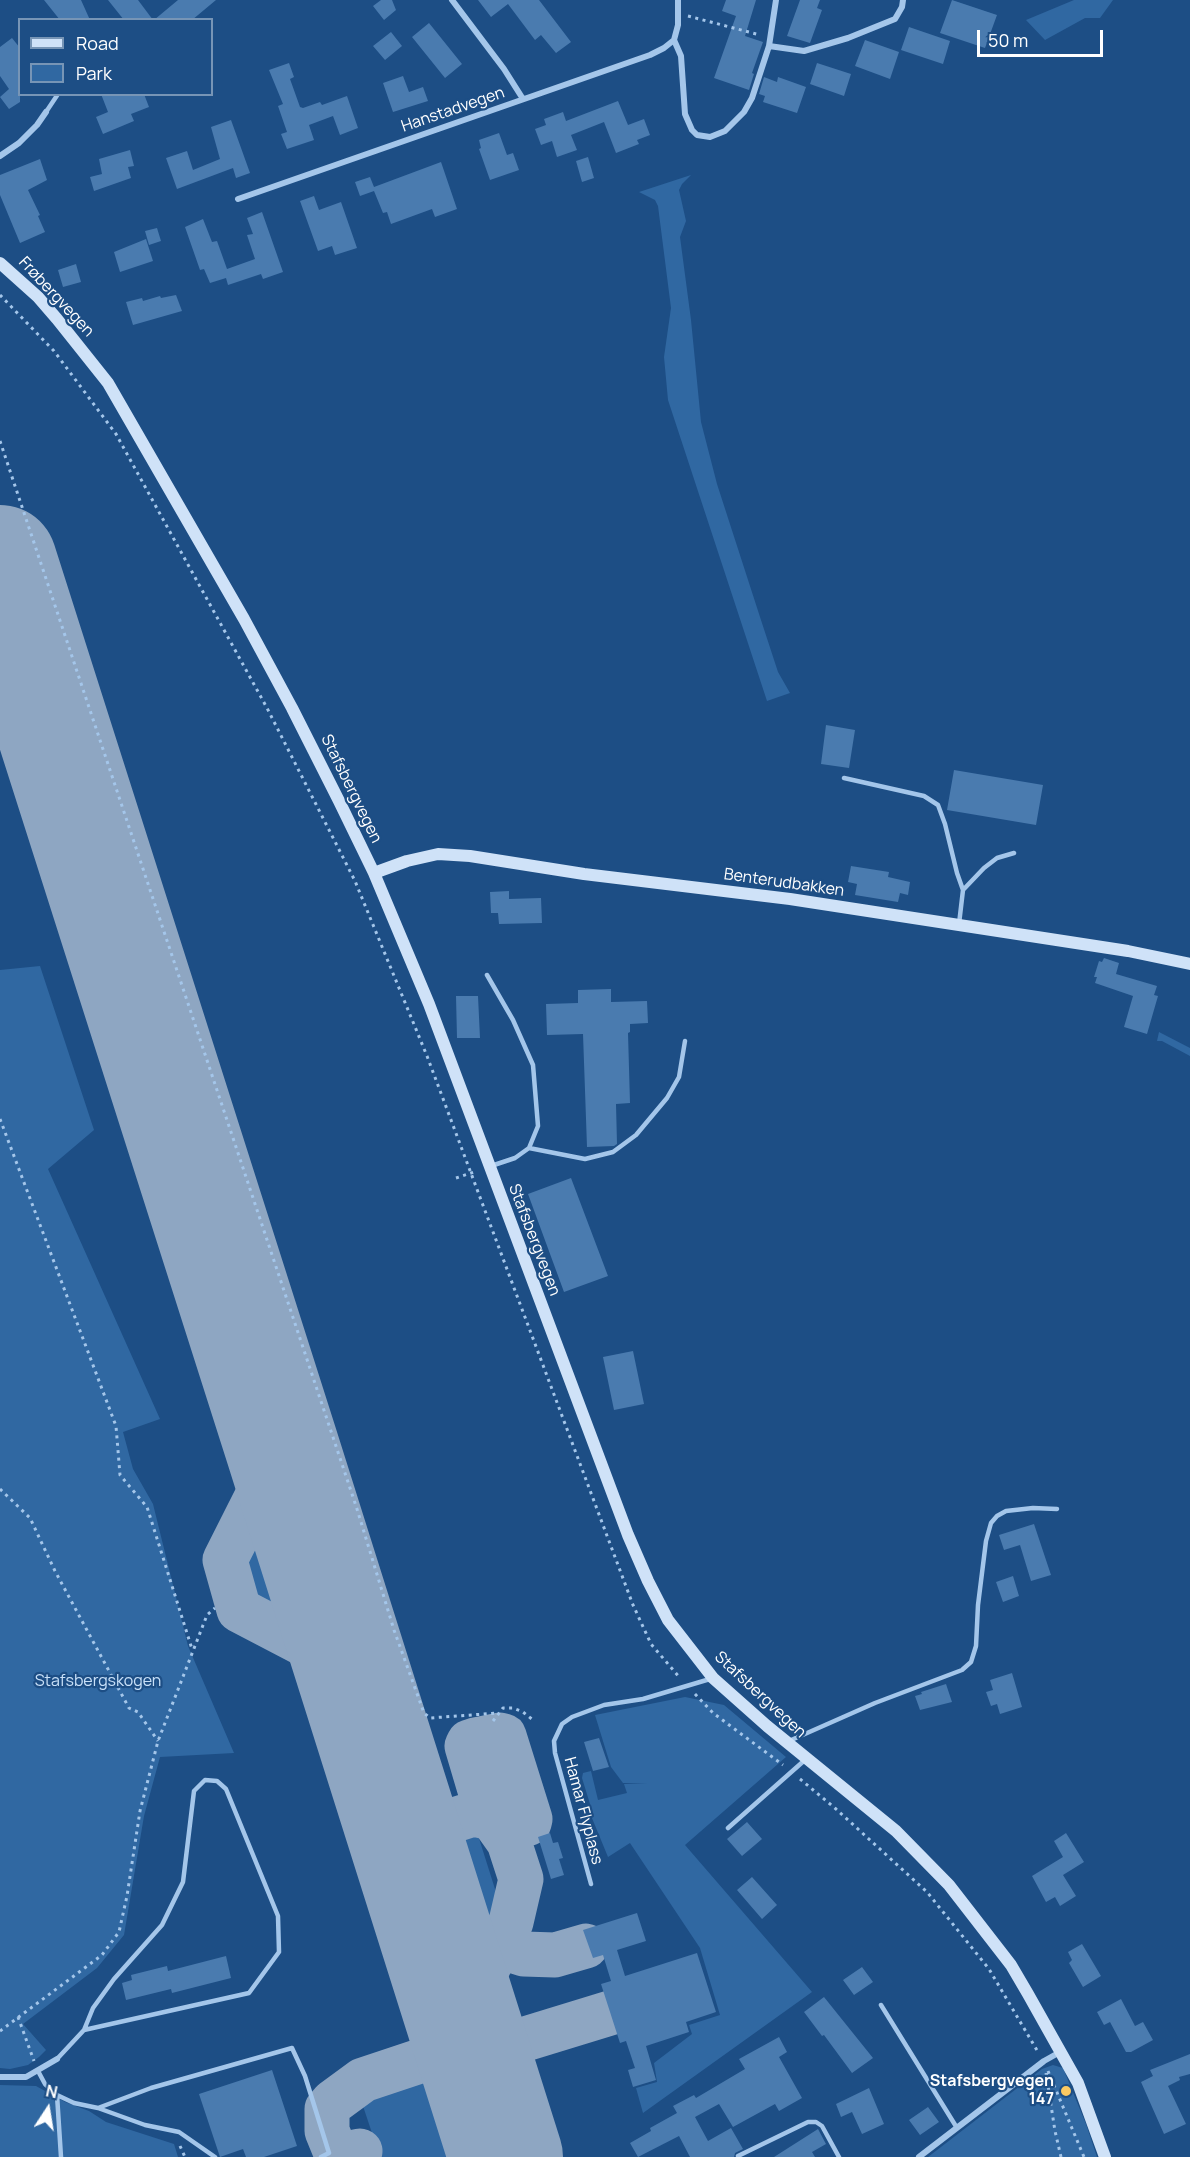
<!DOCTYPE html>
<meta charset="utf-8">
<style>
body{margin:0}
#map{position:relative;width:1190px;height:2157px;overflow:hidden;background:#1d4e85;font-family:Manrope,sans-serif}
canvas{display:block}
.legend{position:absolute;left:18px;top:18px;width:195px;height:78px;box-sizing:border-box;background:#1d4e85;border:2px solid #7795b6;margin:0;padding:8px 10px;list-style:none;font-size:18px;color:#fff}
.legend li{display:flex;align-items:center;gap:12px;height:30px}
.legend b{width:30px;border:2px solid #7795b6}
.north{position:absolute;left:18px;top:2079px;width:60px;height:60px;-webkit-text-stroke:4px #1d4e85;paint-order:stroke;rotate:12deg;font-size:16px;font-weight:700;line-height:24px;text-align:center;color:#fff}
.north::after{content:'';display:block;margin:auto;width:21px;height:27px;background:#fff;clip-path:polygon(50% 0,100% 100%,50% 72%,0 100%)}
.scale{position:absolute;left:977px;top:30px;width:126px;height:27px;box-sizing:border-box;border:3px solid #fff;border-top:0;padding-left:8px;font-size:18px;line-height:21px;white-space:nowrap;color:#fff;-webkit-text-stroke:4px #1d4e85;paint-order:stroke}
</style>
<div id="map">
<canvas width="1190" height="2157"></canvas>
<ul class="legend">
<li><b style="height:8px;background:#cfe2f8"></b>Road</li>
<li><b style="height:16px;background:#3068a2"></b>Park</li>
</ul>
<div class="north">N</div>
<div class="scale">50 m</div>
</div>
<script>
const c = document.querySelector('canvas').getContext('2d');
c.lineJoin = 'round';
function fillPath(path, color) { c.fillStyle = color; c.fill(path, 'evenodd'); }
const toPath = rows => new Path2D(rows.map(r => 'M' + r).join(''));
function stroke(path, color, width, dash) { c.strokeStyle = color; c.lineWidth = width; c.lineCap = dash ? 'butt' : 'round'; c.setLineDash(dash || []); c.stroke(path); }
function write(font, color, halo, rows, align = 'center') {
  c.font = font + ' Manrope,sans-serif'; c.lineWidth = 4.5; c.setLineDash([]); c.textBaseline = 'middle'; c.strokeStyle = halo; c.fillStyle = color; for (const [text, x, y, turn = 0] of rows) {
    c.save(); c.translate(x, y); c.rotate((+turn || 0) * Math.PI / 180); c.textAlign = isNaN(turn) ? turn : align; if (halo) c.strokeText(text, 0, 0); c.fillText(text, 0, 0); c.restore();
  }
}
fillPath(toPath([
 [1074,0,1113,0,1100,18,1085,18,1045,40,1026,20],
 [691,175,682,184,679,190,686,221,680,237,691,320,701,422,717,484,760,617,778,672,790,693,767,701,668,400,664,357,671,308,658,206,655,200,639,192],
 [40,966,94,1130,48,1169,160,1419,123,1432,133,1469,153,1504,188,1646,234,1753,160,1757,144,1816,124,1935,97,1968,23,2024,46,2050,39,2057,28,2065,10,2069,0,2068,0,970],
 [1159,1032,1190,1048,1190,1056,1162,1041,1157,1041],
 [278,1472,333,1651,253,1609,236,1555],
 [685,1697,724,1705,786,1757,685,1845,812,1992,643,2113,636,2088,657,2082,654,2063,692,2034,689,2025,720,2015,700,1948,630,1843,608,1857,587,1806,590,1804,582,1778,583,1773,591,1771,598,1800,627,1793,624,1784,647,1783,623,1783,611,1767,595,1715],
 [477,1832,501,1908,501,1924,474,1976,464,1981,422,1849],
 [1053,2065,1063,2068,1086,2124,1097,2157,928,2157,1042,2069],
 [422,2071,449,2157,380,2157,360,2097,368,2088],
 [0,2085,36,2086,65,2102,89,2111,106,2122,174,2144,178,2157,0,2157]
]), '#3068a2');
stroke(toPath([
 [282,1447,225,1560,239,1610,352,1669],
 [473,1814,482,1807,483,1800,467,1746,469,1742,475,1740,500,1735,504,1736,530,1819,529,1823,518,1827],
 [499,1946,524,1954,555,1955,586,1946],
 [435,2056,443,2054,473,2055,610,2013],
 [360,2151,341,2155,336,2153,327,2131,327,2109,333,2102,363,2080,435,2056,445,2050,465,2030,469,2005,511,1922,521,1879,509,1842,492,1818,473,1814,420,1831,406,1830,400,1826]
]), '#8ea6c2', 45);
stroke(toPath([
 [0,562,282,1447,506,2157]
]), '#8ea6c2', 114);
fillPath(toPath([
 [44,0,81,0,90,20,60,20],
 [108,0,138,0,153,20,124,20],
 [178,0,216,0,192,20,154,20],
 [381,0,392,0,396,10,384,20,373,6],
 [478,0,539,0,571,42,556,53,541,35,535,40,508,4,491,17],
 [726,0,756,0,745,36,763,42,752,73,754,74,749,90,714,78,736,16,722,11],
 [800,0,820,0,817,8,822,10,810,43,787,36],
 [952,0,997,15,985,48,940,33],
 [429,23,462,64,445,78,412,37],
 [909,27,950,41,943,64,901,50],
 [391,32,402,46,385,60,373,46],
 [12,38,20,48,20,102,9,109,0,97,9,89,0,76,0,47],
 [865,40,899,52,890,79,855,66],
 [289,63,294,77,290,79,300,107,303,108,320,102,322,105,347,96,358,128,340,135,333,116,309,125,314,140,287,149,281,134,287,132,278,106,283,104,269,70],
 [817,63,851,74,844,96,810,84],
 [403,76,409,92,423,87,428,101,393,112,383,83],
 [764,77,777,82,778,77,806,87,797,113,763,102,765,96,759,94],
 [101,94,144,94,149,107,131,114,134,121,103,134,96,117,108,112],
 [618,101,628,125,644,119,650,135,637,140,639,144,616,153,604,122,571,135,577,150,557,157,552,141,541,145,535,129,546,125,544,119,563,112,566,121],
 [231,120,250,173,236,178,233,168,177,189,166,158,187,151,193,170,220,159,211,127],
 [499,133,507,155,513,153,519,170,490,180,479,149,481,148,479,140],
 [130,150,134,166,128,167,131,178,94,191,90,177,102,174,99,159],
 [588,157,594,178,582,182,576,161],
 [40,159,47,180,28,190,40,215,38,216,45,232,20,243,0,195,0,175],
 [441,162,457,209,435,217,432,209,391,224,387,212,383,213,374,191,360,196,355,182,370,177,374,187],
 [314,196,319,210,341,202,357,248,335,255,332,246,318,251,300,201],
 [262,212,283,272,263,279,261,274,228,285,226,278,210,283,204,269,200,270,185,227,203,219,212,242,217,241,227,269,255,259,247,235,253,234,247,218],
 [157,228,161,241,149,245,145,231],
 [146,239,153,261,120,272,114,252],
 [76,264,81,282,63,287,58,270],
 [176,295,182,311,133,325,126,302,142,298,143,301,160,296,161,298],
 [826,725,855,730,849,768,821,764],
 [954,770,1043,785,1036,825,947,810],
 [851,866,889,872,888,877,910,882,908,895,900,893,898,902,855,895,857,884,848,882],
 [509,891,509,899,541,898,542,923,499,924,498,913,491,913,490,892],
 [1104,958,1119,963,1116,974,1157,986,1154,995,1158,996,1147,1034,1124,1027,1133,996,1095,983,1097,977,1094,977,1099,961,1102,962],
 [611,989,611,1002,647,1001,648,1023,630,1024,630,1032,628,1033,630,1103,616,1104,617,1144,614,1146,587,1147,583,1034,547,1035,546,1004,578,1003,578,990],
 [456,996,478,996,480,1038,457,1038],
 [571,1178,608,1276,564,1292,528,1194],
 [633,1351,644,1404,614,1410,603,1357],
 [1034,1524,1051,1575,1031,1581,1020,1545,1004,1550,999,1535],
 [1013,1576,1019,1596,1003,1602,996,1582],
 [1012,1673,1022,1707,1000,1714,997,1704,991,1706,986,1692,993,1690,990,1680],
 [946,1684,952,1702,920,1710,915,1696,922,1694,921,1692],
 [599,1738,609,1767,593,1771,584,1742],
 [747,1822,762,1839,742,1856,727,1839],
 [550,1833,553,1843,558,1842,563,1858,559,1859,564,1875,551,1879,538,1837],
 [1066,1833,1084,1862,1063,1875,1076,1896,1060,1906,1055,1897,1046,1902,1032,1876,1063,1857,1054,1841],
 [752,1877,777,1905,762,1919,737,1890],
 [637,1913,646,1941,617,1950,625,1976,697,1953,716,2012,686,2022,689,2032,646,2046,656,2080,633,2087,628,2070,635,2068,626,2041,620,2043,601,1984,611,1981,603,1955,593,1958,583,1930],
 [1082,1944,1101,1976,1083,1987,1069,1963,1072,1960,1068,1952],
 [226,1956,231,1978,172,1993,171,1989,126,2000,122,1983,132,1980,131,1975,167,1966,168,1971],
 [862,1967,873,1982,854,1995,843,1980],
 [824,1997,873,2058,852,2073,824,2035,822,2036,804,2012],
 [1121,1999,1135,2026,1143,2022,1153,2040,1131,2052,1126,2052,1110,2022,1104,2025,1097,2012],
 [779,2037,787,2052,779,2057,802,2098,779,2111,775,2104,733,2127,719,2104,695,2117,708,2141,731,2128,743,2149,735,2153,734,2157,690,2157,679,2136,638,2157,630,2143,651,2131,650,2128,677,2113,673,2106,694,2095,696,2098,745,2069,739,2059],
 [1190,2054,1190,2074,1179,2077,1180,2080,1168,2086,1186,2124,1164,2134,1141,2082,1153,2076,1150,2070],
 [272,2070,297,2146,264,2157,246,2157,243,2149,220,2157,199,2094],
 [869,2088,884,2124,862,2134,852,2112,841,2117,836,2104],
 [928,2107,939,2122,920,2135,909,2120],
 [818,2129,826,2144,812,2152,815,2157,774,2157]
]), '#4a7baf');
stroke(toPath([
 [688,16,760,35],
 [0,295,54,351,116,434,267,708,355,881,427,1056,633,1605,651,1644,680,1678],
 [0,441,357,1509,394,1630,424,1713,430,1718,498,1713],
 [0,1119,116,1426,120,1475,147,1507,192,1649],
 [456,1178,477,1171],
 [0,1489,30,1518,55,1571,129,1708,138,1712,158,1741],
 [695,1694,713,1713,783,1765],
 [493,1721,503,1708,513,1708,523,1712,533,1720],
 [800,1779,836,1809,927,1892,989,1969,1038,2052],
 [18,2017,34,2061],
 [0,2031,102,1955,119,1932,127,1896,140,1811,158,1741,207,1615,215,1608],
 [1048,2071,1084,2157],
 [1046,2073,1055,2131,1061,2157],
 [180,2146,185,2157]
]), '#a4c6ea', 3, [3, 4.5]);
stroke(toPath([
 [46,112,58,94],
 [844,778,924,796,938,805,945,824,957,873,963,890,959,924],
 [963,890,984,868,997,858,1014,853],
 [487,975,513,1020,533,1065,538,1126,529,1148,515,1158,491,1166],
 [529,1148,585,1159,613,1152,636,1135,667,1098,679,1077,685,1041],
 [789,1741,875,1703,962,1670,971,1662,976,1646,978,1605,986,1541,991,1523,997,1516,1006,1511,1033,1508,1057,1509],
 [728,1828,806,1759],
 [591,1884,555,1753,554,1741,562,1724,572,1717,604,1705,643,1699,710,1679],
 [881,2005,957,2128],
 [57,2059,84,2030,249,1993,279,1952,278,1916,226,1789,217,1781,205,1780,194,1791,183,1882,162,1925,114,1979,93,2008,84,2030],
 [38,2071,45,2084,57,2095,74,2103,98,2108,145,2125,179,2132,215,2157],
 [57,2095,61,2157],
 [98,2108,151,2088,292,2048,305,2076,329,2153,321,2157],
 [738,2156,808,2122,816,2122,822,2126,839,2157]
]), '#a4c6ea', 4.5);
stroke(toPath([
 [452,0,504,69,523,99],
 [678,0,678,25,674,40,681,56,685,114,692,130,697,135,710,137,725,131,744,112,752,98,769,46],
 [776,0,769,46,804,51,848,38,895,19,902,7,903,0],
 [0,156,19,143,37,125,46,112],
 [238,199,650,55,664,48,674,40],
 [0,2077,26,2077,57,2059],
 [919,2157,1044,2061,1060,2052]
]), '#a4c6ea', 6);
stroke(toPath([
 [0,263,38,297,57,319,108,383,244,619,292,708,339,801,374,873,429,1004,628,1535,648,1581,668,1620,713,1678,767,1726,896,1831,949,1885,1011,1965,1028,1994,1078,2083,1105,2157],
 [374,873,407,861,438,854,470,856,584,874,790,899,1128,951,1190,964]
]), '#cfe2f8', 12);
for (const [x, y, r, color] of [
 [1066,2091,6,"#fbc962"]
]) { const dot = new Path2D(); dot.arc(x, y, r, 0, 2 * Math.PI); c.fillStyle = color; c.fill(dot); stroke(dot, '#1d4e85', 2); }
write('16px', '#fff', '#1d4e85', [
 ["Hanstadvegen",453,110,-19],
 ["Frøbergvegen",56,297,47],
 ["Stafsbergvegen",351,789,64],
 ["Benterudbakken",784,883,8],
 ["Stafsbergvegen",534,1240,69],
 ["Stafsbergvegen",760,1695,43],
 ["Hamar Flyplass",583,1811,75]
]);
write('16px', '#c8e0f8', '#1d4e85', [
 ["Stafsbergskogen",98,1682]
]);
write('bold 16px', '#fff', '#1d4e85', [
 ["Stafsbergvegen",1054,2082],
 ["147",1054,2100]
], 'right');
</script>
